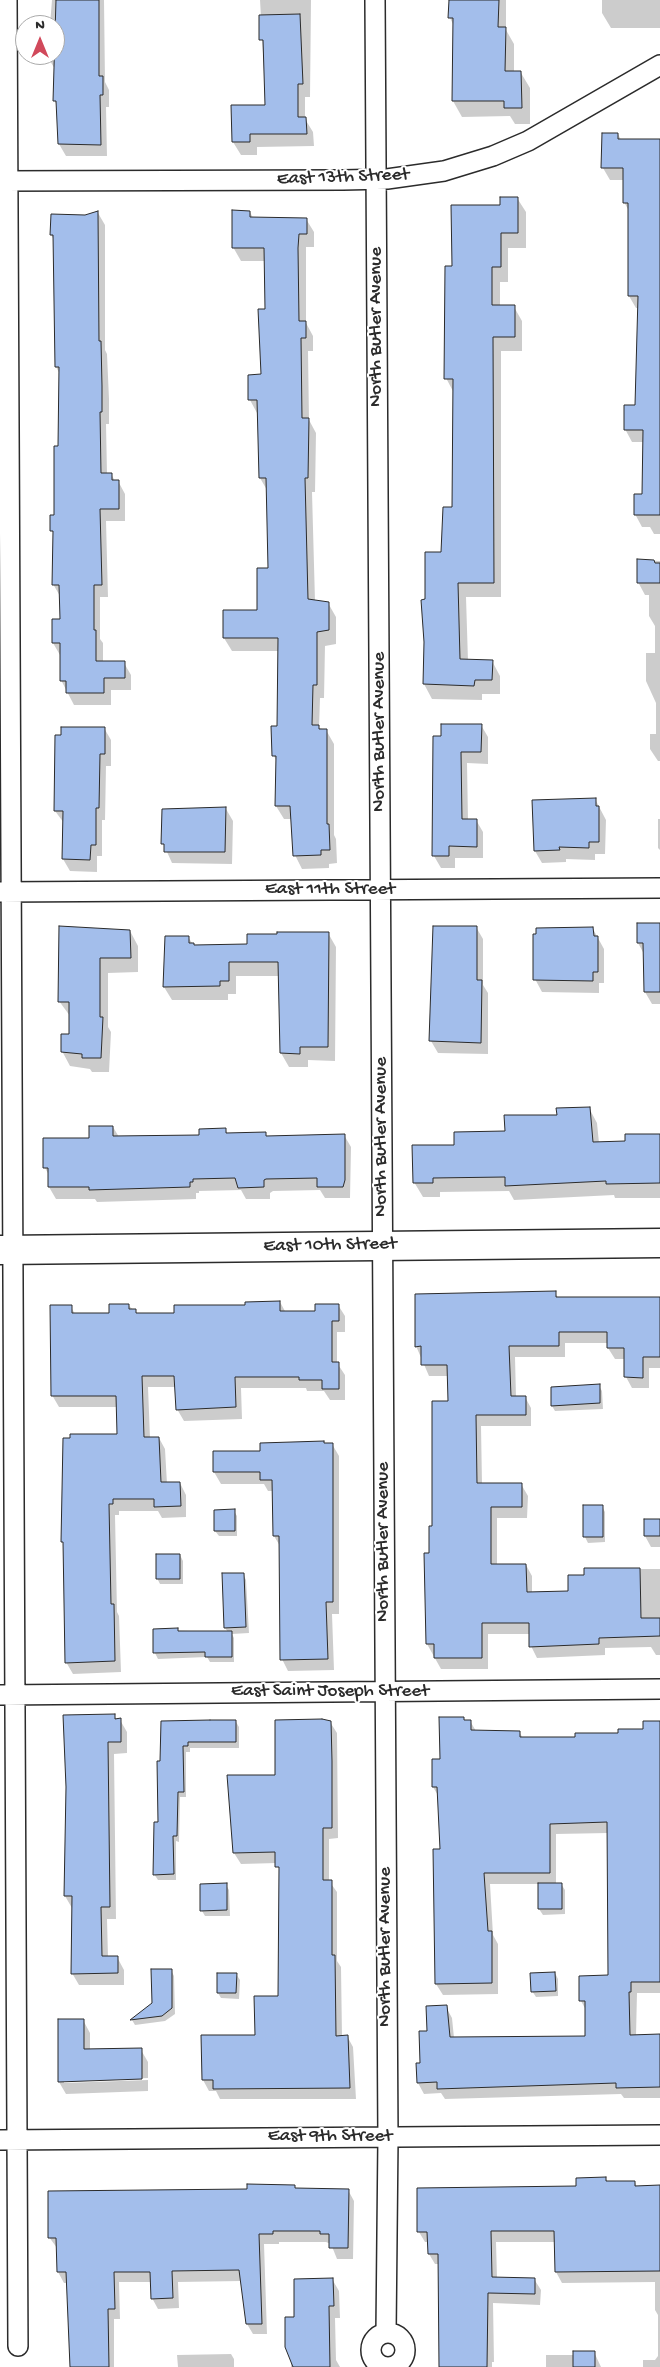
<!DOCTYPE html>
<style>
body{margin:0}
#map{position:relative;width:660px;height:2367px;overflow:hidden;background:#fff;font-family:"Gochi Hand",sans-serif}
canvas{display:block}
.north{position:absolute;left:15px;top:15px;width:50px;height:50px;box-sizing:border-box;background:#fff;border:1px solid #aaa;border-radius:50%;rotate:0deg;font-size:14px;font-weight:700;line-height:20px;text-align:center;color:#2b2b2b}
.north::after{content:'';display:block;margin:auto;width:18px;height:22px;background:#d1495b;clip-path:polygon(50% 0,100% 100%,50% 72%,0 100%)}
</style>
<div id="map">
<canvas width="660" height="2367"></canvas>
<div class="north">N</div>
</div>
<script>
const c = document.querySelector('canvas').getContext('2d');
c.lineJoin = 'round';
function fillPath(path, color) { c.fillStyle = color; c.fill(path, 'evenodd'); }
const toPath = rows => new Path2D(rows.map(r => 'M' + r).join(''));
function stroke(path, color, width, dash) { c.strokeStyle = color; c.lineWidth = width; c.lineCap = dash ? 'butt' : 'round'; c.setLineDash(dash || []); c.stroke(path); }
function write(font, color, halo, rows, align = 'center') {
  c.font = font + ' "Gochi Hand",sans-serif'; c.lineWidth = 4; c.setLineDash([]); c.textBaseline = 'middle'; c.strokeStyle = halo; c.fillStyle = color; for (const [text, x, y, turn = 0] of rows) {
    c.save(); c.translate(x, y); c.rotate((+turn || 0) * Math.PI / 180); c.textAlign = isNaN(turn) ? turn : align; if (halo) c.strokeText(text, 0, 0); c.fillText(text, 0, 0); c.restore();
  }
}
fillPath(toPath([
 [52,0,104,0,105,82,109,90,109,107,106,107,107,156,66,156,59,144,58,107,54,100,55,69,50,61,50,55,55,55,55,25,50,25],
 [260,0,311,0,310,97,305,97,305,119,313,132,314,146,257,147,257,155,241,155,233,142,266,106],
 [450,0,506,0,506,30,514,44,514,73,521,73,530,88,530,124,515,124,510,116,462,117,453,101,454,26,450,18],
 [602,0,660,0,660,28,611,28,602,13],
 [618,134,621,140,660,140,660,534,654,534,650,527,642,527,635,514,643,495,644,442,632,442,625,429,636,406,637,332,640,332,640,308,636,308,629,296,629,211,624,202,624,180,610,180,603,168],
 [517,198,526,212,526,248,508,248,508,282,500,282,500,307,514,307,522,321,522,351,501,351,501,597,466,597,468,661,492,661,500,676,500,694,482,694,482,700,432,699,424,684,426,601,442,553,453,508,454,393,446,378,453,267,501,206],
 [250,212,253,218,306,219,314,232,314,247,306,247,306,323,313,336,313,351,308,351,309,420,316,433,315,492,312,492,315,601,328,603,336,617,336,644,325,646,324,698,320,698,319,728,326,730,334,744,334,835,336,839,337,863,329,864,329,868,302,869,295,855,292,819,284,819,276,806,277,762,274,756,278,727,279,651,232,651,224,638,258,611,270,569,267,490,260,478,257,413,250,400,263,376,267,310,266,261,241,261,233,247],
 [98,213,105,225,105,350,107,354,109,399,109,424,106,424,107,474,111,474,115,481,118,481,125,494,125,521,106,521,108,597,100,597,100,639,103,643,103,663,124,663,131,675,131,690,111,690,111,705,74,705,61,680,60,655,53,643,53,620,61,620,60,596,53,584,54,534,52,531,55,516,59,447,60,374,56,367,55,241,51,235,85,216],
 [638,560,660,561,660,761,658,761,650,749,650,734,656,734,656,703,646,681,646,653,655,653,655,626,649,616,649,595,645,595,638,582],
 [481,725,488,737,488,764,467,763,468,820,476,820,483,832,483,858,455,858,455,868,441,868,434,856,442,737],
 [104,728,111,740,111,766,106,766,105,820,102,820,102,856,97,856,97,872,70,871,63,859,64,823,55,811],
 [595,799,606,820,605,854,595,854,595,860,566,859,566,862,542,863,535,851],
 [226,809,233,821,232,864,172,863,163,843],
 [658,819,660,819,660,850,658,848],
 [660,925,660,1004,652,1004,645,992,644,954,638,943],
 [476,927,483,939,483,985,488,993,488,1054,438,1053,431,1041],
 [60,928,130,931,138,946,138,972,108,973,108,1027,111,1032,109,1072,92,1072,90,1069,70,1066,62,1051,70,1035,70,1016,59,1001],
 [593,929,604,949,604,983,599,983,599,993,542,992,535,979],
 [328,933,336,947,335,1061,308,1060,308,1067,289,1067,281,1053,280,976,236,976,236,994,228,994,228,1000,172,1000,164,987,188,937,194,946,248,945],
 [589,1108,597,1123,599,1143,626,1142,660,1135,660,1198,615,1198,614,1195,514,1200,509,1191,440,1192,440,1197,423,1197,414,1182,455,1147],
 [113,1127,119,1137,200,1136,225,1129,228,1134,265,1134,267,1137,344,1135,351,1147,350,1198,325,1198,320,1190,273,1191,270,1193,270,1199,246,1199,241,1190,199,1191,199,1193,196,1193,196,1199,97,1202,95,1199,56,1199,49,1187,49,1175,45,1168],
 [555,1293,559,1299,660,1298,660,1368,649,1368,649,1388,632,1388,626,1377,626,1359,615,1359,608,1348,608,1343,565,1343,565,1357,515,1357,516,1397,525,1397,531,1408,531,1426,481,1426,482,1484,521,1484,528,1496,527,1518,497,1518,497,1566,526,1565,532,1576,532,1593,569,1592,585,1576,585,1569,660,1569,660,1655,656,1655,651,1647,605,1648,605,1655,537,1658,531,1646,530,1634,488,1634,488,1669,441,1669,427,1644,430,1554,450,1402,449,1376,429,1376,416,1346],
 [280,1302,286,1313,316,1313,338,1305,345,1316,345,1332,337,1332,337,1363,345,1375,345,1400,330,1400,324,1391,307,1391,306,1388,241,1388,242,1419,184,1421,177,1409,176,1387,148,1387,150,1438,159,1438,165,1449,167,1484,180,1483,186,1495,186,1517,162,1518,158,1511,119,1511,119,1515,115,1515,117,1612,119,1616,121,1672,73,1674,66,1662,65,1545,63,1542,119,1435,118,1407,59,1407,52,1395,71,1307,75,1314,110,1315,128,1305,138,1314,175,1314],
 [599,1386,602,1391,603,1409,555,1411,552,1406],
 [332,1444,339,1456,339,1614,332,1614,334,1670,288,1671,282,1659,280,1546,274,1536,274,1491,268,1491,264,1484,221,1484,214,1472,261,1452],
 [602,1506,605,1512,605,1542,588,1543,585,1537],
 [234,1511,237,1516,237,1536,219,1536,215,1531],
 [660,1520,660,1547,651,1547,645,1536],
 [180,1555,183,1561,183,1584,160,1584,157,1578],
 [223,1574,243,1574,246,1580,249,1633,232,1634,234,1638,234,1662,210,1662,207,1657,158,1659,155,1653,154,1630,228,1632,225,1628],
 [114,1715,117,1720,120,1720,127,1732,127,1753,114,1754,116,1919,107,1919,108,1957,117,1957,124,1970,124,1985,79,1985,72,1973,72,1908,65,1896,67,1787],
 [463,1718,465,1721,470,1721,476,1731,519,1732,523,1738,577,1738,619,1734,644,1730,660,1723,660,1993,637,1993,636,2036,660,2035,660,2098,624,2098,621,2094,445,2099,441,2093,424,2094,418,2083,428,2032,446,2007,452,2018,454,2038,586,2037,586,2010,581,2001,609,1976,608,1833,556,1834,556,1884,561,1884,565,1890,565,1914,543,1915,539,1909,539,1884,490,1884,493,1935,498,1944,498,1994,443,1995,436,1984,441,1850,439,1797,433,1787,441,1760],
 [162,1722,236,1722,239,1727,239,1748,190,1748,190,1752,186,1752,186,1797,180,1797,179,1842,176,1841,176,1880,158,1880,154,1874,159,1823],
 [330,1722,337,1733,338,1838,329,1839,329,1881,337,1892,337,1961,341,1967,342,2037,347,2036,353,2047,356,2099,220,2099,216,2091,209,2091,203,2080,203,2037,256,2036,279,1997,281,1874,277,1863,241,1864,234,1853,277,1776],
 [226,1885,229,1890,230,1916,205,1916,202,1911],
 [171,1970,174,1976,175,2014,165,2021,135,2025,132,2020,153,2004],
 [555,1973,558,1979,558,1996,536,1997,532,1991],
 [236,1974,240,1980,239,1999,221,1998,218,1993],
 [83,2020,90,2033,90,2050,141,2050,148,2062,148,2078,64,2081,64,2083,148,2080,148,2091,66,2094,59,2082],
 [606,2179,608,2182,635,2182,637,2187,660,2187,660,2367,643,2367,643,2360,655,2360,658,2356,658,2315,655,2310,655,2282,562,2283,556,2272,555,2242,496,2242,497,2278,534,2279,541,2290,540,2305,493,2303,494,2362,492,2362,492,2367,439,2367,439,2264,435,2264,429,2254,429,2242,425,2242,419,2232],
 [294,2186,296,2189,348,2190,354,2201,353,2259,337,2259,331,2244,326,2242,279,2242,279,2244,264,2244,267,2334,253,2334,247,2324,242,2281,178,2282,179,2308,158,2309,152,2298,151,2282,119,2282,120,2319,114,2319,114,2367,71,2367,68,2283,64,2283,58,2272,57,2248,49,2237,248,2191],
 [332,2279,339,2291,340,2318,335,2318,336,2360,340,2367,291,2367,295,2318],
 [594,2352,601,2367,546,2367,546,2355,575,2355],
 [231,2354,234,2359,234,2367,178,2367,177,2355]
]), '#0003');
const building = toPath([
 [56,0,99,0,99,76,103,76,103,95,100,95,101,145,58,144,56,101,53,101,56,0],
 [449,0,499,0,498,27,506,27,505,71,521,71,522,108,504,108,504,101,452,101,453,18,448,18,449,0],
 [300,14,303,84,298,84,298,117,306,117,307,134,250,134,250,142,232,142,231,105,265,105,263,40,259,40,259,15,300,14],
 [602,133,618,133,618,139,660,139,660,515,634,515,634,494,642,494,643,430,624,430,624,405,635,405,638,296,628,296,628,203,623,203,623,168,601,168,602,133],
 [500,197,518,197,518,233,501,233,501,267,492,267,492,305,515,305,515,337,493,337,494,583,458,583,460,659,493,660,492,680,475,680,474,686,423,684,424,642,421,600,425,599,425,552,441,552,443,507,452,507,453,379,444,379,445,266,452,266,451,205,500,205,500,197],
 [232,210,250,211,250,217,307,218,307,234,299,234,298,248,299,321,306,321,306,338,301,338,302,418,309,418,308,478,305,478,308,599,329,602,329,630,317,632,317,685,313,685,312,725,319,725,319,729,327,729,327,824,329,824,330,850,321,850,321,855,293,856,290,806,275,806,276,756,272,756,271,726,277,726,278,638,223,638,223,610,257,610,257,568,268,568,266,478,259,478,257,400,248,400,248,375,261,374,258,309,265,309,264,248,232,248,232,210],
 [98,211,99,341,101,341,102,386,102,412,100,412,101,473,112,473,112,480,119,480,119,509,100,509,102,585,94,585,94,630,96,630,96,661,125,661,125,678,104,678,104,693,66,693,66,681,60,681,60,643,52,643,52,619,60,619,59,585,52,585,53,531,50,531,50,515,54,515,54,446,58,446,59,367,55,367,53,235,50,235,51,214,85,215,98,211],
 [637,559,654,560,655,563,660,563,660,583,637,583,637,559],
 [441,724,482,724,481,752,461,752,462,819,477,819,477,847,449,846,449,856,432,856,433,736,441,736,441,724],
 [61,727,105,727,105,754,100,754,99,808,96,808,96,845,91,845,90,860,62,859,63,811,54,811,55,735,61,735,61,727],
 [596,798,596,806,599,806,599,842,589,842,589,848,559,847,560,850,534,851,532,800,596,798],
 [226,807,225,852,164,852,164,844,161,844,162,809,226,807],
 [637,923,660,923,660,992,644,992,643,943,637,943,637,923],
 [59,926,130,930,131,958,100,958,100,1017,103,1017,101,1058,82,1058,82,1054,61,1052,61,1034,69,1034,69,1002,58,1002,59,926],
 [433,926,477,926,477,980,482,980,481,1043,429,1041,433,926],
 [593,927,594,936,598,936,598,972,593,972,593,981,533,980,533,934,536,934,536,928,593,927],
 [277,932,329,932,328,1047,300,1047,300,1054,280,1053,278,962,229,962,229,981,220,981,220,986,163,987,165,936,189,936,189,943,194,943,194,945,247,944,247,934,277,934,277,932],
 [590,1107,593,1142,625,1141,625,1134,660,1134,660,1183,606,1184,606,1181,505,1186,505,1177,433,1178,433,1183,413,1183,412,1145,454,1145,454,1132,505,1131,504,1115,557,1115,556,1108,590,1107],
 [89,1126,113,1126,113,1136,199,1135,199,1129,226,1128,226,1133,266,1132,266,1136,345,1134,345,1180,343,1187,317,1187,317,1178,266,1179,264,1180,264,1187,238,1188,235,1178,193,1179,193,1182,190,1182,190,1187,89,1190,89,1187,48,1187,48,1168,43,1168,43,1138,89,1138,89,1126],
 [556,1291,556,1297,660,1297,660,1357,643,1357,643,1378,624,1377,624,1348,607,1348,607,1332,559,1332,559,1346,509,1346,511,1396,526,1396,526,1415,476,1415,477,1483,522,1483,522,1507,491,1507,491,1564,526,1564,527,1592,568,1591,568,1575,584,1575,584,1568,640,1568,641,1618,660,1618,660,1636,599,1638,599,1644,529,1647,529,1623,482,1623,482,1658,434,1658,434,1644,426,1644,424,1553,429,1553,429,1526,432,1526,432,1401,448,1401,447,1365,421,1365,421,1346,415,1347,415,1294,556,1291],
 [280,1301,280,1311,315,1311,315,1304,339,1304,339,1321,332,1321,332,1362,339,1362,339,1389,322,1389,322,1380,299,1380,299,1377,235,1377,236,1407,176,1410,174,1376,142,1376,144,1437,159,1437,161,1482,180,1482,181,1506,154,1507,154,1499,113,1499,113,1504,109,1504,111,1604,114,1604,115,1661,65,1663,63,1542,61,1542,63,1438,70,1438,70,1434,117,1434,116,1396,51,1396,50,1305,72,1305,72,1313,109,1313,109,1304,129,1304,129,1309,136,1309,136,1313,174,1313,174,1305,245,1305,245,1302,280,1301],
 [600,1384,600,1403,551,1406,551,1387,600,1384],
 [324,1441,324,1443,333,1443,333,1602,326,1602,328,1659,280,1660,279,1536,273,1536,272,1480,260,1480,260,1472,213,1472,213,1451,260,1451,260,1443,324,1441],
 [583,1505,603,1505,603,1537,583,1537,583,1505],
 [235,1509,235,1531,214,1531,214,1510,235,1509],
 [644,1519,660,1519,660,1536,644,1536,644,1519],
 [156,1554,180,1554,180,1579,156,1579,156,1554],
 [222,1573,244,1573,246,1627,224,1628,222,1573],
 [178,1628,178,1631,232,1631,232,1657,205,1657,205,1652,153,1653,153,1629,178,1628],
 [115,1714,115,1719,121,1718,121,1742,108,1742,110,1907,101,1907,102,1956,118,1956,118,1973,71,1974,72,1896,64,1896,66,1787,63,1715,115,1714],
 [439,1717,464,1717,464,1720,471,1720,471,1730,520,1731,520,1737,575,1737,575,1733,618,1733,618,1729,643,1729,643,1721,660,1721,660,1982,631,1982,631,1992,629,1992,630,2035,660,2034,660,2087,616,2088,616,2083,437,2089,437,2082,417,2083,416,2063,420,2063,419,2031,427,2031,426,2006,447,2005,450,2037,585,2036,585,2001,579,2001,579,1976,608,1975,607,1822,550,1824,550,1873,484,1873,488,1931,492,1931,492,1983,435,1984,433,1849,440,1849,437,1787,432,1787,432,1759,440,1759,439,1717],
 [322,1719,331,1721,332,1761,332,1828,323,1828,323,1880,332,1880,332,1955,335,1955,336,2036,348,2035,350,2088,213,2089,213,2080,202,2080,201,2035,255,2035,254,1996,278,1996,279,1867,275,1867,275,1852,233,1853,227,1775,275,1775,275,1720,322,1719],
 [210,1720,236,1720,236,1742,188,1742,188,1746,183,1746,184,1792,178,1792,177,1836,173,1836,174,1874,153,1875,154,1822,158,1822,157,1761,160,1761,161,1721,210,1720],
 [227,1883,227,1910,200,1911,200,1884,227,1883],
 [538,1883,562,1883,562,1909,538,1909,538,1883],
 [151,1969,172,1969,172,2008,162,2016,130,2020,152,2003,151,1969],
 [555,1972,556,1991,531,1992,530,1973,555,1972],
 [217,1973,237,1973,236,1993,217,1993,217,1973],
 [58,2019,84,2019,84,2049,142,2048,142,2079,58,2082,58,2019],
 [606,2177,606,2181,635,2181,635,2186,660,2185,660,2271,555,2272,554,2231,491,2231,492,2277,535,2278,535,2294,488,2293,487,2367,439,2367,438,2254,428,2254,427,2232,417,2232,417,2188,576,2186,576,2178,606,2177],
 [247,2184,295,2185,295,2188,349,2189,348,2248,329,2248,329,2234,320,2234,320,2231,273,2231,273,2234,259,2234,262,2324,246,2324,239,2270,172,2271,173,2298,151,2299,150,2272,114,2272,115,2309,108,2309,109,2367,70,2367,66,2272,57,2272,56,2238,48,2238,48,2191,247,2189,247,2184],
 [333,2278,334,2306,329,2306,330,2367,293,2367,285,2347,285,2317,294,2317,294,2279,333,2278],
 [573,2351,595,2351,595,2367,573,2367,573,2351]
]);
fillPath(building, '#a3beeb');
stroke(building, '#2b2b2b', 1);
const minor = toPath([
 [7,0,18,2346],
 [375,0,388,2137,386,2333],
 [0,181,343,180,387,179,444,171,493,156,528,141,660,65],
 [0,892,660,888],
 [0,1695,660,1689],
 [0,2140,660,2135],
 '371 2350a17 17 0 1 1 34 0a17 17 0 1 1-34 0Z'
]);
const secondary = toPath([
 [0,1250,660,1243]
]);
stroke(minor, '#2b2b2b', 22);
stroke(secondary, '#2b2b2b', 31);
stroke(minor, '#fff', 19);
stroke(secondary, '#fff', 28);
write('19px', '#2b2b2b', '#fff', [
 ["East 13th Street",343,178,-2],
 ["North Butler Avenue",377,327,-90],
 ["North Butler Avenue",380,732,-90],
 ["East 11th Street",330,890],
 ["North Butler Avenue",382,1137,-90],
 ["East 10th Street",330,1246,-1],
 ["North Butler Avenue",384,1542,-90],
 ["East Saint Joseph Street",330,1692],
 ["North Butler Avenue",386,1947,-90],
 ["East 9th Street",330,2137]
]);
</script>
